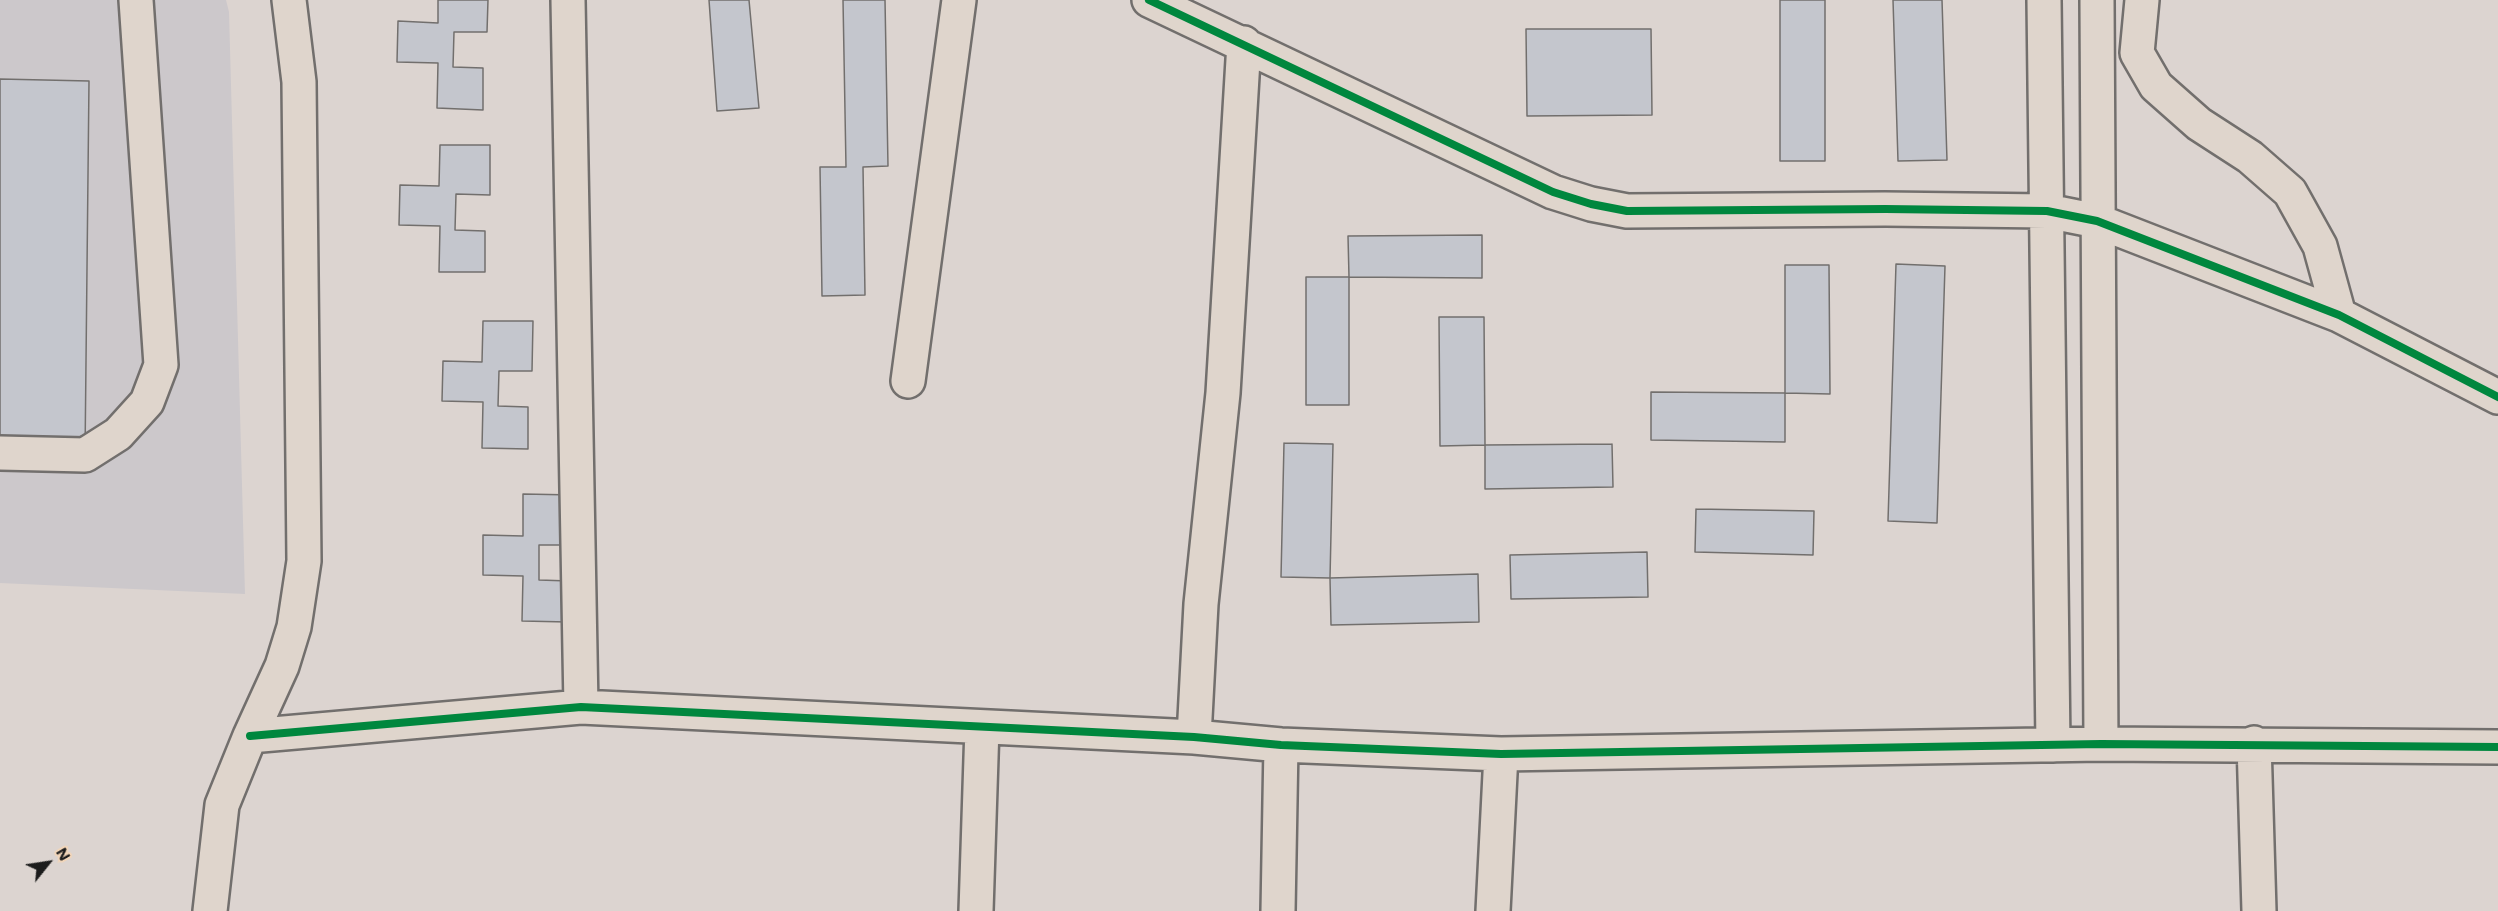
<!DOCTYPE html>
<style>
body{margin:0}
#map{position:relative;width:2498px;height:911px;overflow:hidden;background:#dcd4d0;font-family:Mali,sans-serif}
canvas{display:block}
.north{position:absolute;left:18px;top:833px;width:60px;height:60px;-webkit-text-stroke:4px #f2d5b8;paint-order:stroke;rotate:60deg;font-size:16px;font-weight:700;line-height:24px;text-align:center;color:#1c1c1c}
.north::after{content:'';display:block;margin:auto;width:21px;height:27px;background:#1c1c1c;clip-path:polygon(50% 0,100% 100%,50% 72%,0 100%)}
</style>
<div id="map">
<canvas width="2498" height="911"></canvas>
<div class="north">N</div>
</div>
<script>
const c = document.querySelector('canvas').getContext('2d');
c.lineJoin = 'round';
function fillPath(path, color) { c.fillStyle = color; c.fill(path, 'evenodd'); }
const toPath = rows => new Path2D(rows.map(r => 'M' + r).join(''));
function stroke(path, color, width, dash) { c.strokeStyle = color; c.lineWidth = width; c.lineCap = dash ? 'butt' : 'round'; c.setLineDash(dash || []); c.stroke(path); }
fillPath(toPath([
 [0,0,226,0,229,12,245,594,0,583]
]), '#ccc8cb');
const building = toPath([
 [438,0,488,0,487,32,454,32,453,67,483,68,483,110,437,108,438,63,397,62,398,21,438,23,438,0],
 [709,0,749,0,759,108,717,111,709,0],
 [843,0,885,0,888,166,863,167,865,295,822,296,820,167,846,167,843,0],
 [1780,0,1825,0,1825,161,1780,161,1780,0],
 [1893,0,1942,0,1947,160,1898,161,1893,0],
 [1526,29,1651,29,1652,115,1527,116,1526,29],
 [0,79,89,81,85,455,0,453,0,79],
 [440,145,490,145,490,195,456,194,455,230,485,231,485,272,439,272,440,226,399,225,400,185,439,186,440,145],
 [1482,235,1482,278,1349,277,1348,236,1482,235],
 [1896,264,1945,266,1937,523,1888,521,1896,264],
 [1785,265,1829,265,1830,394,1785,393,1785,265],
 [1306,277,1349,277,1349,405,1306,405,1306,277],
 [1439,317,1484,317,1485,445,1440,446,1439,317],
 [483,321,533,321,532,371,499,371,498,406,528,407,528,449,482,448,483,402,442,401,443,361,482,362,483,321],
 [1651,392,1785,393,1785,442,1651,440,1651,392],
 [1284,443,1333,444,1330,578,1281,577,1284,443],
 [1612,444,1613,487,1485,489,1485,445,1612,444],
 [523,494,574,495,573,545,539,545,539,580,569,581,568,622,522,621,523,576,483,575,483,535,523,536,523,494],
 [1696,509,1814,511,1813,555,1695,552,1696,509],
 [1647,552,1648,597,1511,599,1510,555,1647,552],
 [1478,574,1479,622,1331,625,1330,578,1478,574]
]);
fillPath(building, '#c4c6cd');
stroke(building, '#726f6d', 1.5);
const minor = toPath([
 [568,0,581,707],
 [1149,0,1553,192,1591,204,1627,211,1885,209,2047,211,2097,221,2339,315,2498,397],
 [2044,0,2053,745],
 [2097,0,2101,744],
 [2142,0,2137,53,2156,86,2199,124,2250,157,2290,192,2320,246,2339,315],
 [908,381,959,0],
 [0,453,85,455,118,434,147,402,161,365,136,0],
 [250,736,581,707,1194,737,1281,745,1501,754,2101,744,2498,747],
 [1194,737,1201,604,1223,393,1244,43],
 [2254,743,2259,911],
 [210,911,222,805,250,736,282,666,294,627,304,561,299,82,289,0],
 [976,911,982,727],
 [1278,911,1281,745],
 [1493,911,1501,754]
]);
stroke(minor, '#726f6d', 38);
stroke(minor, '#dfd5cc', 33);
stroke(toPath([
 [1149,0,1553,192,1591,204,1627,211,1885,209,2047,211,2097,221,2339,315,2498,397],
 [250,736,581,707,1194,737,1281,745,1501,754,2101,744,2498,747]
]), '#00873e', 8);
</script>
